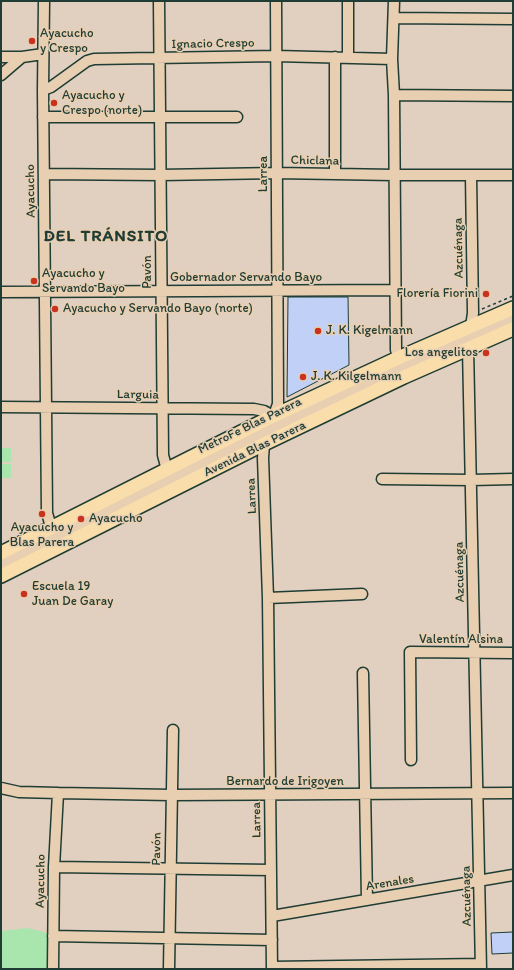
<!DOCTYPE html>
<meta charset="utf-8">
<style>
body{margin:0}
#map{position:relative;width:514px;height:970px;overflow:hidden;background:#e1cfbf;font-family:Itim,sans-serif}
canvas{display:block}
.frame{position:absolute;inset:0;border:2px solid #1f3d34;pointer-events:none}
</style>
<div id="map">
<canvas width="514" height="970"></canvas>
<div class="frame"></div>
</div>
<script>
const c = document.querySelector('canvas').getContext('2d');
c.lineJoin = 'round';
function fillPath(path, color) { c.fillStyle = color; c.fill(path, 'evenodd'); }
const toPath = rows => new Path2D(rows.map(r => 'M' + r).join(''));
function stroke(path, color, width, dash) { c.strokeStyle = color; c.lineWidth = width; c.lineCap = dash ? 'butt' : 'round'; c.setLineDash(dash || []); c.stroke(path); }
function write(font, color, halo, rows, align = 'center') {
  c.font = font + ' Itim,sans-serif'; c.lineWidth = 3; c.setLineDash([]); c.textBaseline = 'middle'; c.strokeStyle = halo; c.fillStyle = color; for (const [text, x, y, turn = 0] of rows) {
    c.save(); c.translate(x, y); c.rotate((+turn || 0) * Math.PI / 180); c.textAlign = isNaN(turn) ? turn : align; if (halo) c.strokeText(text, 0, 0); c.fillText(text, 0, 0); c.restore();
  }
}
fillPath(toPath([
 [1,448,11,448,11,462,1,462],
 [1,464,11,464,11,478,1,478],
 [28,928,47,933,47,969,1,969,1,931]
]), '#a8e6ae');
const building = toPath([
 [288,297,348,297,349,365,287,397,288,297],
 [513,932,513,953,492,954,491,933,513,932]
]);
fillPath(building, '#c0d0f6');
stroke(building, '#1f3d34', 1);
const minor = toPath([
 [44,1,43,90,47,513,53,534],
 [159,1,163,455,167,470],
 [348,1,348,57],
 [394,1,392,59,394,95,396,350,400,364],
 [395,18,513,19],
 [1,57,22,57],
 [1,75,22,57,43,54],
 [43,90,51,87,87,61,94,59,276,56,392,59],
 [394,95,513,96],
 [43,117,237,117],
 [44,174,161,175,277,173,394,175,513,175],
 [335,174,335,57],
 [471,175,473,313,468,348,481,969],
 [1,292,395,290],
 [1,407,254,409,264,411,273,416],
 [382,479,471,480,513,479],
 [1,565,269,430,371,382,513,318],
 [268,598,362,594],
 [363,673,367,900],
 [411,760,410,652,513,653],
 [1,788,19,792,58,793,171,795,513,793],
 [54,867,271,870],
 [272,916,513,875],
 [53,936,272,940],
 [272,967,481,964],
 [53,969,54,867,58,793],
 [169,969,173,730],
 [272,969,268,598,263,458,264,444,278,404,276,1]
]);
const major = toPath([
 [1,553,273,416,398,358,513,308],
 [1,576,264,444,404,377,513,329]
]);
stroke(minor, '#1f3d34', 13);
stroke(major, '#1f3d34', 16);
stroke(toPath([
 [482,309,513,296]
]), '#1f3d34', 1.5, [3, 3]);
stroke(minor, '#e9cfb1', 10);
stroke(major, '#f9deab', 13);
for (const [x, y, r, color] of [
 [32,41,4,"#c8321e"],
 [54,103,4,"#c8321e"],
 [34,281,4,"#c8321e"],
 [486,294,4,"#c8321e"],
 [55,309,4,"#c8321e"],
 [318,331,4,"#c8321e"],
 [486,353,4,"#c8321e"],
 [303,377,4,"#c8321e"],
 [42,514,4,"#c8321e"],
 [81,519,4,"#c8321e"],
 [24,594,4,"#c8321e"]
]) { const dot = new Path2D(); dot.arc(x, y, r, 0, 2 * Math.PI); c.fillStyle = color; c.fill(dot); stroke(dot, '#e9cfb1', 1.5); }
write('13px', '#1f3d34', '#e9cfb1', [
 ["Ayacucho",40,34],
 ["y Crespo",40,49],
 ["Ayacucho y",62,96],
 ["Crespo (norte)",62,111],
 ["Ayacucho y",42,274],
 ["Servando Bayo",42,289],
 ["Florería Fiorini",478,294,"right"],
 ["Ayacucho y Servando Bayo (norte)",63,309],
 ["J. K. Kigelmann",326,331],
 ["Los angelitos",478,353,"right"],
 ["J. K. Kilgelmann",311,377],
 ["Ayacucho",89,519],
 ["Ayacucho y",42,528,"center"],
 ["Blas Parera",42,543,"center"],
 ["Escuela 19",32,587],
 ["Juan De Garay",32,602]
], 'left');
write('13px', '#1f3d34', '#e9cfb1', [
 ["Ignacio Crespo",213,44,-1],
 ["Chiclana",315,161,1],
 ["Larrea",264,174,-90],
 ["Ayacucho",31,191,-91],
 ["Azcuénaga",459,248,-91],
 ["Pavón",148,272,-90],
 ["Gobernador Servando Bayo",246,278],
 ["Larguia",138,395,1],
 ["MetroFe Blas Parera",250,426,-26],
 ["Avenida Blas Parera",255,449,-26],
 ["Larrea",252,496,-92],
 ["Azcuénaga",460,572,-91],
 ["Valentín Alsina",461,640],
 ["Bernardo de Irigoyen",285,782],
 ["Larrea",257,820,-91],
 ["Pavón",157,849,-89],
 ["Ayacucho",41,881,-89],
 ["Arenales",390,883,-9],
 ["Azcuénaga",467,896,-91]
]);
c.letterSpacing = '1px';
write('bold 17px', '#1f3d34', '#e9cfb1', [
 ["DEL TRÁNSITO",106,237]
]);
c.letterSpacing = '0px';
</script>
